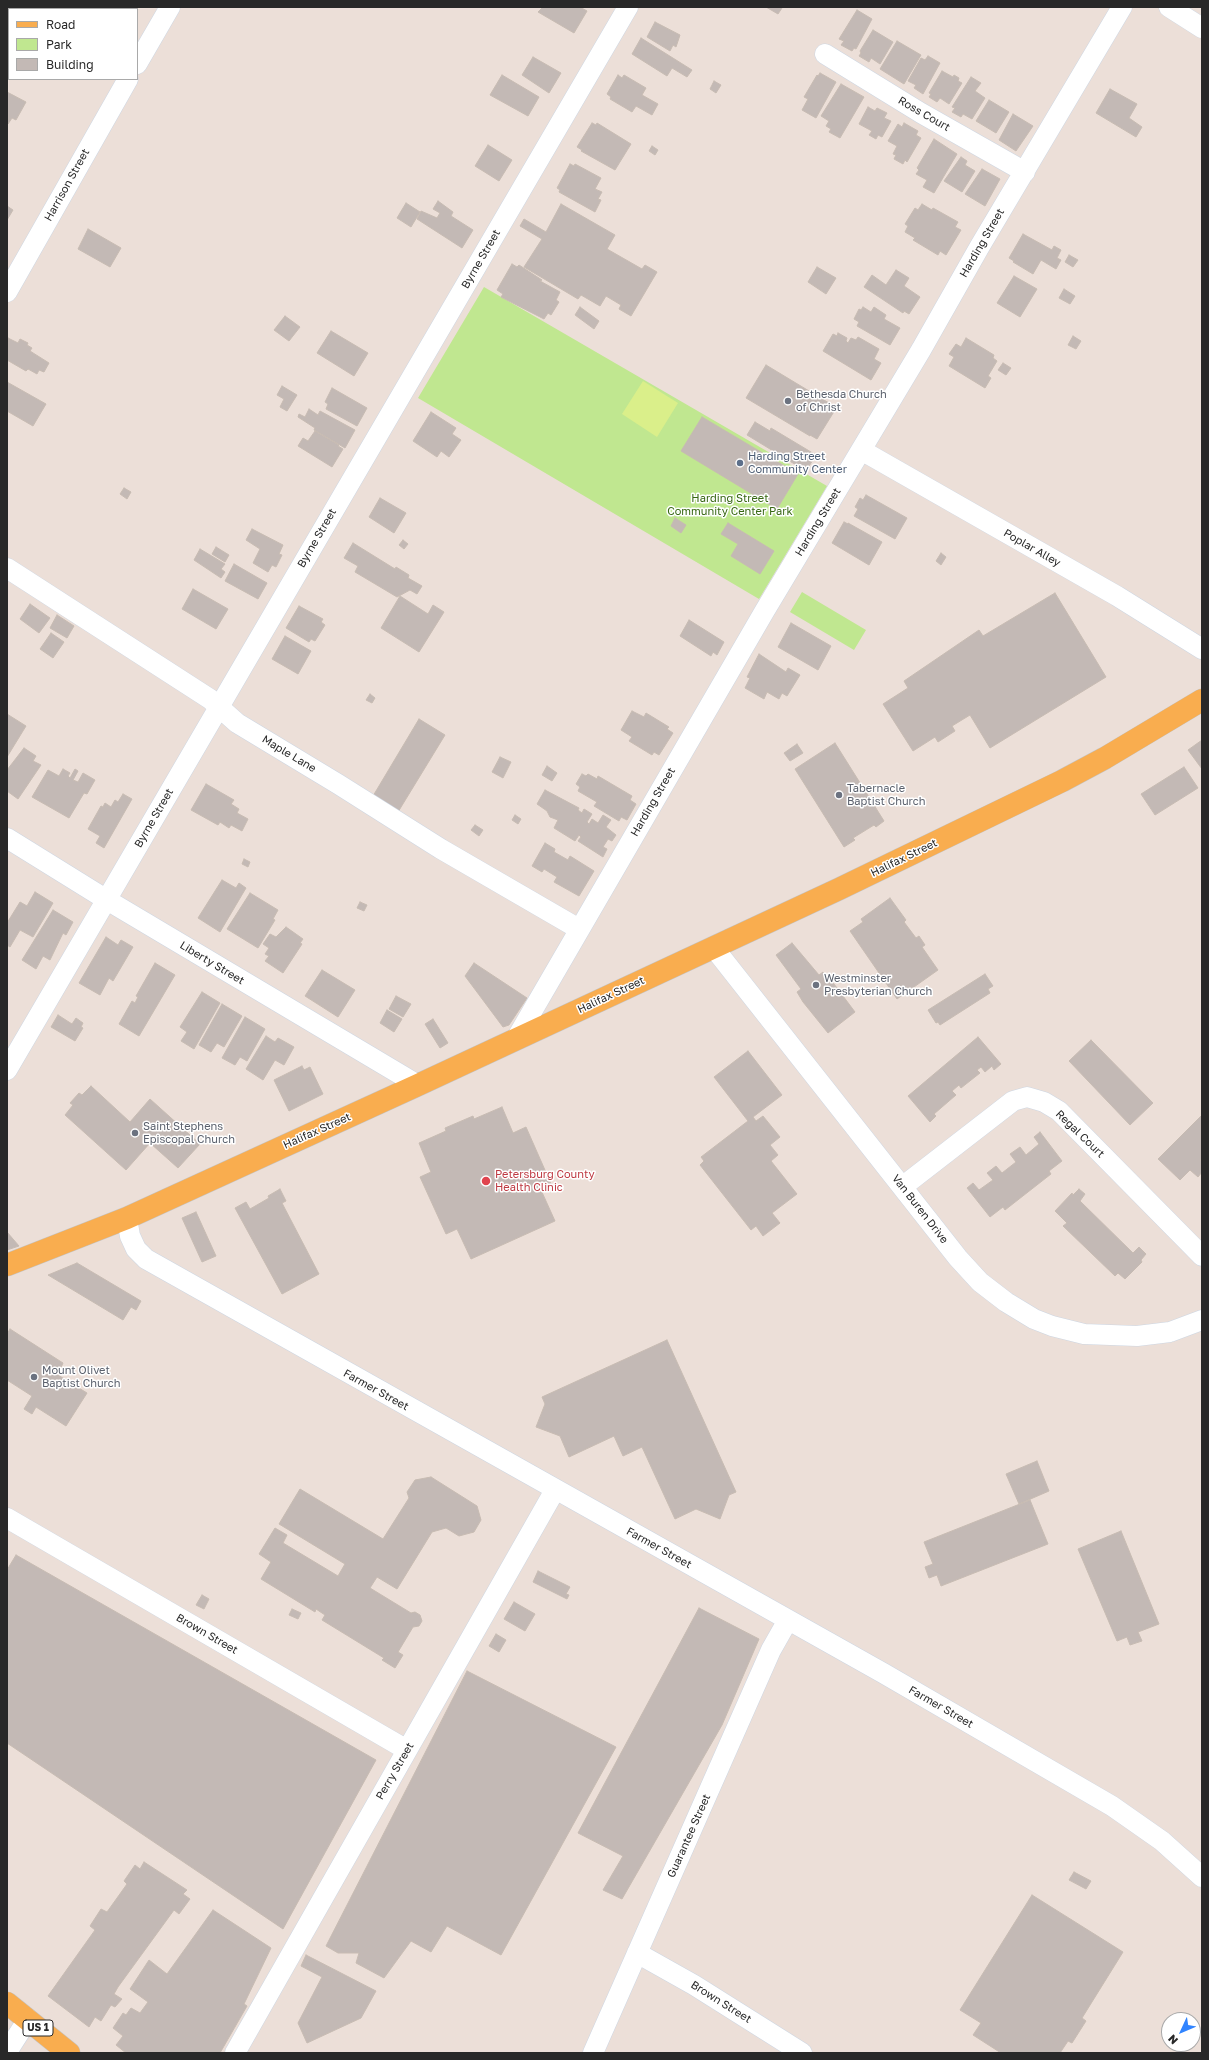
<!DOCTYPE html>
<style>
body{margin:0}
#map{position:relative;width:1209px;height:2060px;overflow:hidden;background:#ecdfd8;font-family:"Golos Text",sans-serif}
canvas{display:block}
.frame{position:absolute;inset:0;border:8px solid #282828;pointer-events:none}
.legend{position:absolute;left:8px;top:8px;width:130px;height:72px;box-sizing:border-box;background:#fff;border:1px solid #a9a9a9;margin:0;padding:5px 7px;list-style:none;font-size:12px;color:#282828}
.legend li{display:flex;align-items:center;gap:8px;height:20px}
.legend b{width:20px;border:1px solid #a9a9a9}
.north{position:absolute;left:1161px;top:2012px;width:40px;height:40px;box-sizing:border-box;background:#fff;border:1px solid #a9a9a9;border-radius:50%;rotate:226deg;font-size:11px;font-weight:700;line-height:16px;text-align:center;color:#282828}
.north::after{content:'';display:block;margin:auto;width:14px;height:18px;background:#3184ff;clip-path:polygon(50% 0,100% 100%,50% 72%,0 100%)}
</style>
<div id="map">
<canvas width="1209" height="2060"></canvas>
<div class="frame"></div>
<ul class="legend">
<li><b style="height:5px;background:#f9ad4f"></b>Road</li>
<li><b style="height:11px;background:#c0e790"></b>Park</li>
<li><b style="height:11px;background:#c3b9b5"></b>Building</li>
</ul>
<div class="north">N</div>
</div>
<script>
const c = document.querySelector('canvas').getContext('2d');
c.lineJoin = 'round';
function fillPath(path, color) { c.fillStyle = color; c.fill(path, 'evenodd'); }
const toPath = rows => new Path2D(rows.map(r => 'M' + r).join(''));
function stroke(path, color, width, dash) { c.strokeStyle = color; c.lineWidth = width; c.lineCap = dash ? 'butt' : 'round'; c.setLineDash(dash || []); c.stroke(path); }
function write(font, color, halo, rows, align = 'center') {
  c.font = font + ' "Golos Text",sans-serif'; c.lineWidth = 3; c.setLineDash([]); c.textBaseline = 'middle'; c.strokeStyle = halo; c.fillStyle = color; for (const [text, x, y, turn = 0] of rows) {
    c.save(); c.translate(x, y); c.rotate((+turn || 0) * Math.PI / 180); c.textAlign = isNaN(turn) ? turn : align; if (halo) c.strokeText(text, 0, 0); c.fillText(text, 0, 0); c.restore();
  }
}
fillPath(toPath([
 [484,287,827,486,759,599,418,398],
 [802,592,866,630,854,650,790,612]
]), '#c0e790');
fillPath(toPath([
 [643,381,678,403,657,437,622,414]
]), '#daef8a');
const building = toPath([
 [543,7,580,7,587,11,574,33,538,12,543,7],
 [766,7,780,7,782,8,778,14,766,7],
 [857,10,872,19,856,49,854,48,852,51,841,45,844,41,839,39,857,10],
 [655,22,680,35,676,47,673,45,670,51,647,37,655,22],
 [873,30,893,42,880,64,871,58,869,62,859,56,861,53,860,51,873,30],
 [641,38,692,70,687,77,672,68,667,76,632,54,641,38],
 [897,41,921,55,904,84,880,69,897,41],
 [928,56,940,63,923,94,914,88,916,85,908,81,921,58,925,60,928,56],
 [533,57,561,73,549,93,522,75,533,57],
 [942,71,953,77,954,75,959,78,958,81,962,83,949,104,940,98,937,102,929,97,931,94,929,93,942,71],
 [820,73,836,82,816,118,802,110,808,99,804,97,817,75,818,76,820,73],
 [502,75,539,97,528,116,490,95,502,75],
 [618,75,622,78,624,75,646,88,642,95,658,104,652,115,636,106,632,112,610,99,611,97,607,94,618,75],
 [971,77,981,83,975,91,985,98,972,119,963,114,961,117,952,112,955,108,952,107,971,77],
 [714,81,721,85,716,93,710,89,714,81],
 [841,84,864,97,840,138,829,132,831,129,826,126,829,121,821,116,841,84],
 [1110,89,1137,104,1129,118,1142,127,1136,137,1096,113,1110,89],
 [7,92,26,102,16,120,12,118,8,124,7,92],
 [989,100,1009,112,996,133,976,121,989,100],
 [868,107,875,111,877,108,887,113,884,118,891,121,882,137,878,135,876,139,869,135,872,131,859,124,868,107],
 [1013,114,1033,126,1016,151,999,140,1013,114],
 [592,123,596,125,597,123,631,144,615,170,581,151,582,150,577,147,592,123],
 [904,123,918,131,916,135,921,138,907,162,905,160,903,164,894,159,896,155,893,154,897,146,888,141,898,124,902,127,904,123],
 [934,139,957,154,934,193,923,187,927,180,916,174,919,170,917,168,934,139],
 [488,145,512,160,499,181,475,166,488,145],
 [652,146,658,150,655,155,649,151,652,146],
 [961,157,967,161,965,165,975,171,962,192,944,181,961,157],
 [570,164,574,166,575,164,601,178,595,189,602,192,598,199,601,200,595,212,559,192,560,190,557,188,570,164],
 [982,169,1000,179,985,206,965,194,982,169],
 [438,201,453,212,451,216,473,230,462,248,417,219,421,211,437,218,440,213,433,209,438,201],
 [406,203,420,212,411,227,397,218,406,203],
 [561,204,615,235,607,249,642,269,645,265,657,272,631,316,619,309,621,305,606,296,600,306,581,295,578,299,524,267,542,239,520,226,524,219,546,232,561,204],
 [922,204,932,210,933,208,958,222,955,227,961,230,946,255,940,251,938,255,913,240,915,238,905,232,908,226,905,224,915,208,918,210,922,204],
 [7,206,13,210,7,220,7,206],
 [88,229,121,248,110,267,78,249,88,229],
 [1023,234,1052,250,1054,246,1061,250,1057,258,1061,260,1056,269,1041,260,1033,274,1013,262,1014,261,1009,258,1023,234],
 [1069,255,1078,260,1073,267,1065,262,1069,255],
 [512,264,517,267,519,265,542,280,540,281,560,292,556,300,559,302,551,315,548,313,544,319,501,297,503,294,497,290,512,264],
 [817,267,836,278,826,294,808,282,817,267],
 [896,270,909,278,904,286,920,297,909,314,904,311,903,313,864,287,872,275,886,285,896,270],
 [1014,276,1037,289,1020,317,997,303,1014,276],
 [1064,289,1075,296,1070,304,1059,298,1064,289],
 [580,307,599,321,594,329,575,315,580,307],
 [863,307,871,312,874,307,886,315,884,319,900,328,890,345,857,326,859,322,854,319,859,309,861,310,863,307],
 [285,316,300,327,289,341,274,330,285,316],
 [331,331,368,353,354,376,317,353,331,331],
 [838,333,847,338,846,341,848,343,851,338,856,340,858,337,879,349,874,359,881,363,871,380,823,351,833,334,837,336,838,333],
 [1073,336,1081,341,1076,349,1068,345,1073,336],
 [8,338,18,343,20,339,28,343,27,345,32,348,30,351,49,363,44,372,39,370,37,374,28,369,26,371,7,360,8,338],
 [966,338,994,355,993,358,997,361,988,376,991,378,985,388,949,366,954,357,949,354,956,344,961,347,966,338],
 [1003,363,1011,368,1006,375,998,370,1003,363],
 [766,365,829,403,828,406,835,410,817,439,810,435,810,436,746,398,766,365],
 [7,382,46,404,33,426,7,411,7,382],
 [282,386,297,395,287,411,280,407,284,399,277,395,282,386],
 [332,388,367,408,357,426,326,409,328,404,325,402,332,388],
 [309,409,318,415,320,411,355,430,345,448,314,430,315,428,298,417,299,414,305,417,309,409],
 [431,412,456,428,452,434,461,440,449,457,441,451,437,457,413,441,431,412],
 [702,417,798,474,777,509,681,451,702,417],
 [755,422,770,431,771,428,816,455,806,471,747,435,755,422],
 [315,431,339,445,338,446,343,449,332,467,298,446,303,438,308,441,315,431],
 [124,488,131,492,127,499,120,494,124,488],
 [866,495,907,518,895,539,854,516,858,509,855,507,860,498,863,500,866,495],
 [380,498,406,513,394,533,369,517,380,498],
 [675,518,686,525,681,533,671,526,675,518],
 [844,522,848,524,848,523,882,542,869,565,832,543,844,522],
 [728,523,774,551,760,574,731,556,738,544,721,534,728,523],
 [252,529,283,545,279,554,282,555,276,567,272,565,268,572,253,563,260,549,246,540,252,529],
 [403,540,408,544,404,549,399,545,403,540],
 [353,543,395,569,396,567,409,575,408,578,422,586,417,594,410,590,397,597,355,572,358,566,344,558,353,543],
 [216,547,229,555,225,562,212,554,216,547],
 [200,549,225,564,221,569,225,572,221,578,194,560,200,549],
 [941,553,946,557,941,565,936,561,941,553],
 [234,564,267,583,258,599,225,581,234,564],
 [193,589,228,609,216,629,182,609,193,589],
 [1055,593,1106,677,990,748,970,715,952,726,955,731,938,742,935,737,913,751,883,704,908,688,904,681,979,630,983,636,1055,593],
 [400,596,428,614,433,605,444,612,419,652,381,628,400,596],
 [30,604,50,618,39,633,20,619,30,604],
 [299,606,323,619,321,622,325,625,315,641,311,639,309,642,286,628,299,606],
 [57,615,74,626,67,638,50,628,57,615],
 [689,620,724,642,717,655,713,652,711,656,680,636,689,620],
 [791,623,831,646,818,670,778,647,791,623],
 [51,633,64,642,53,658,40,649,51,633],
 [285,636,311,651,298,674,272,659,285,636],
 [759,654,786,672,788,668,800,675,787,696,782,693,779,699,767,692,764,699,745,688,750,678,747,677,759,654],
 [370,694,375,698,372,703,366,700,370,694],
 [632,711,644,717,646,713,669,727,667,729,673,733,659,755,654,752,652,755,629,741,632,737,621,730,632,711],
 [7,714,26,726,7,757,7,714],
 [419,719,445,735,398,812,373,796,419,719],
 [1202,740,1202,769,1188,750,1202,740],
 [835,743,884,821,876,827,874,825,853,838,855,840,844,847,795,769,835,743],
 [797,744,803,753,790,761,784,753,797,744],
 [24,748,36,756,33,761,41,765,18,799,7,791,7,770,24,748],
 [500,757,511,762,503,778,492,772,500,757],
 [547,766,557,773,552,781,542,775,547,766],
 [1184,767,1198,788,1155,815,1141,794,1184,767],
 [63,769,70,773,68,776,70,778,75,769,78,771,73,780,78,782,83,773,95,780,87,794,84,793,69,818,32,797,48,770,59,776,63,769],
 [582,774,586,776,588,774,597,779,598,776,632,796,630,800,636,804,627,820,621,817,619,821,594,806,597,802,578,791,580,787,576,784,582,774],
 [206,784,234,800,231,804,239,809,237,813,248,819,242,831,231,825,229,828,220,822,218,825,191,810,206,784],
 [545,790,579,808,578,810,582,813,584,809,592,814,587,822,589,824,592,819,598,823,603,815,611,820,606,827,616,835,612,841,608,839,603,847,607,849,603,857,578,841,581,837,579,835,575,841,554,828,558,820,550,817,547,811,537,804,545,790],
 [123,794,132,799,104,848,96,843,100,836,88,829,101,806,103,807,105,803,111,807,115,800,118,802,123,794],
 [515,815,521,819,518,824,512,820,515,815],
 [475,825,483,830,479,836,471,830,475,825],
 [545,843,555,849,554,852,568,860,570,856,594,871,579,896,554,882,557,877,544,869,542,872,532,866,545,843],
 [244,859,250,862,248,867,242,864,244,859],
 [222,880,236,888,239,883,246,888,220,932,198,918,222,880],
 [35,892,53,903,33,937,20,930,10,947,7,945,7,923,20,902,27,906,35,892],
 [250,893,278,910,273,919,275,920,258,948,227,929,250,893],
 [890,898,906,920,904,922,916,938,919,936,925,945,922,947,938,970,897,999,850,931,863,922,861,919,890,898],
 [360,902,367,905,364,911,357,908,360,902],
 [53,910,73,922,66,935,63,933,50,960,43,956,36,969,22,960,53,910],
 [286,927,303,939,300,943,302,944,283,973,265,961,269,956,265,954,269,948,263,944,270,934,276,937,286,927],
 [106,937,118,945,121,940,133,947,113,981,109,978,100,995,79,983,106,937],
 [792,943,819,975,823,972,830,981,831,980,855,1012,828,1033,803,1002,797,992,801,989,776,955,792,943],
 [155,963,175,975,139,1036,119,1024,132,1001,135,1003,138,997,136,996,155,963],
 [474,963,527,998,509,1025,503,1027,465,976,474,963],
 [322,970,355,990,338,1017,305,996,322,970],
 [985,974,993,986,988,989,990,993,940,1025,938,1022,936,1023,928,1010,985,974],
 [202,992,220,1003,194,1049,181,1041,187,1032,180,1027,202,992],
 [396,996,411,1004,403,1017,389,1009,396,996],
 [222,1004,242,1016,224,1047,217,1043,211,1052,199,1045,222,1004],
 [387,1010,402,1019,394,1032,380,1023,387,1010],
 [58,1015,72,1024,76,1018,83,1023,81,1027,83,1028,75,1041,51,1027,58,1015],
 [245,1017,265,1029,247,1061,240,1057,235,1065,222,1058,245,1017],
 [433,1019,448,1043,440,1048,425,1024,433,1019],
 [266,1036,275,1042,278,1038,294,1047,284,1065,275,1060,263,1080,246,1069,266,1036],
 [978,1037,1001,1064,994,1070,992,1066,985,1072,981,1067,977,1070,980,1073,961,1088,959,1085,952,1091,956,1095,934,1114,936,1116,930,1122,908,1096,978,1037],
 [1091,1040,1153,1103,1130,1125,1069,1061,1091,1040],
 [748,1051,782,1095,753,1117,756,1121,763,1116,780,1137,770,1145,778,1155,771,1161,797,1194,772,1213,780,1223,763,1236,756,1226,751,1230,700,1165,704,1161,701,1157,748,1121,714,1077,748,1051],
 [302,1066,304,1070,310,1067,323,1094,289,1111,274,1080,302,1066],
 [91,1086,130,1122,150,1099,200,1144,178,1168,150,1143,126,1170,65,1115,73,1105,70,1103,79,1093,82,1095,91,1086],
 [502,1107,513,1133,526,1127,552,1186,541,1190,555,1221,471,1259,457,1229,446,1234,420,1177,431,1172,419,1143,446,1131,445,1128,473,1116,474,1119,502,1107],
 [1202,1115,1202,1158,1200,1160,1202,1162,1202,1172,1198,1177,1190,1170,1180,1180,1158,1159,1202,1115],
 [1040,1132,1062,1161,1049,1171,1051,1174,1005,1210,1003,1207,990,1217,967,1188,973,1183,979,1190,993,1180,987,1173,996,1166,1002,1173,1016,1162,1010,1154,1020,1147,1026,1155,1039,1144,1034,1137,1040,1132],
 [280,1189,286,1201,282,1203,319,1274,282,1294,235,1208,246,1202,250,1209,269,1198,268,1196,280,1189],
 [1079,1189,1085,1194,1080,1201,1133,1253,1139,1247,1146,1254,1141,1260,1142,1262,1125,1279,1118,1273,1115,1276,1063,1226,1067,1223,1055,1211,1072,1193,1073,1195,1079,1189],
 [196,1212,216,1256,202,1262,182,1218,196,1212],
 [7,1232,19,1246,7,1250,7,1232],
 [77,1263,141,1301,136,1310,131,1307,123,1320,48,1275,77,1263],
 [10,1329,63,1363,58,1375,87,1393,66,1426,36,1407,32,1414,24,1409,32,1396,7,1380,7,1334,10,1329],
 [667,1340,736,1492,729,1495,720,1519,696,1509,675,1519,642,1447,623,1456,614,1436,569,1457,560,1436,536,1427,545,1404,542,1397,667,1340],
 [1037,1461,1049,1491,1019,1504,1006,1474,1037,1461],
 [431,1477,477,1506,481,1520,474,1532,459,1536,446,1528,432,1532,397,1589,377,1577,370,1588,411,1613,415,1612,420,1615,422,1621,419,1626,413,1627,398,1652,403,1655,395,1668,382,1660,384,1658,322,1620,325,1615,316,1609,315,1612,261,1579,271,1562,259,1554,275,1528,287,1535,283,1543,338,1576,345,1564,279,1524,300,1489,383,1539,409,1498,407,1492,415,1480,431,1477],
 [1030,1500,1048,1544,941,1586,937,1575,929,1578,925,1567,933,1564,924,1542,1030,1500],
 [1121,1531,1159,1624,1138,1632,1142,1641,1130,1645,1127,1637,1117,1641,1078,1549,1121,1531],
 [16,1555,376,1760,283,1929,7,1743,7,1570,16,1555],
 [538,1571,570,1587,566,1594,569,1595,567,1599,533,1582,538,1571],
 [202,1595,209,1599,204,1609,196,1605,202,1595],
 [514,1602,535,1614,525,1631,504,1619,514,1602],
 [699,1608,759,1639,722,1725,622,1899,603,1890,623,1856,578,1833,699,1608],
 [292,1609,301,1613,298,1619,289,1615,292,1609],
 [496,1634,506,1640,499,1652,489,1646,496,1634],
 [467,1671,616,1747,501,1955,447,1926,431,1952,411,1941,384,1978,356,1963,359,1953,338,1953,326,1946,467,1671],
 [144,1862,187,1890,183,1894,190,1899,179,1914,174,1910,118,1987,114,1994,122,1999,115,2007,111,2005,101,2021,95,2017,89,2027,48,1996,95,1930,90,1926,101,1909,107,1912,127,1884,124,1881,135,1865,140,1869,144,1862],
 [1074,1872,1091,1881,1086,1889,1069,1880,1074,1872],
 [1032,1895,1123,1952,1082,2018,1086,2021,1072,2043,1068,2041,1060,2053,1001,2053,973,2035,981,2023,960,2010,1032,1895],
 [213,1910,271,1948,244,2004,247,2006,220,2053,126,2053,116,2045,123,2036,113,2028,123,2013,126,2015,131,2008,140,2013,148,2002,130,1989,149,1960,167,1974,213,1910],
 [306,1955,376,1991,361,2018,307,2043,298,2023,322,1977,301,1966,306,1955]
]);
fillPath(building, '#c3b9b5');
stroke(building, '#c7bbb2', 1);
const minor = toPath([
 [1169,7,1202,28],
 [825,54,921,113,1025,172],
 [137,64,170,7],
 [7,292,128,79],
 [861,450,1117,596,1202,649],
 [7,568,210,699,237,723,338,784,441,849,579,929],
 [7,838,107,900,418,1085],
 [714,948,958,1258,980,1282,1006,1302,1034,1319,1052,1326,1084,1334,1137,1336,1170,1332,1202,1320],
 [516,1039,764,612,921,350,980,246,1122,7],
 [7,1070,628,7],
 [902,1187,1013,1101,1027,1097,1044,1102,1059,1111,1202,1256],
 [127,1218,130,1236,136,1249,146,1259,883,1673,1112,1806,1162,1841,1202,1877],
 [7,1518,407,1750],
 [637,1953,694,1985,802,2053],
 [7,2052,28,2019],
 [235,2053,555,1490],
 [593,2053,771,1650,788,1620]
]);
const major = toPath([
 [7,1265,127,1218,418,1085,839,889,1062,781,1105,758,1202,700],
 [7,2003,69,2053]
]);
stroke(minor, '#cdd6e2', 21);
stroke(major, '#c3c3c3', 23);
stroke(minor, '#fff', 20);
stroke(major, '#f9ad4f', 22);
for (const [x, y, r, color] of [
 [788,401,4,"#6b7280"],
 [740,463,4,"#5c6f8a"],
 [839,795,4,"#6b7280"],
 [816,985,4,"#6b7280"],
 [135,1133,4,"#6b7280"],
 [486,1181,5,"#e0444e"],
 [34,1377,4,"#6b7280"]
]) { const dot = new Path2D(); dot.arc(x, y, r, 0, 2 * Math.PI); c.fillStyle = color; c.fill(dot); stroke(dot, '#fff', 1.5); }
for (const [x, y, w] of [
 [38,2028,30]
]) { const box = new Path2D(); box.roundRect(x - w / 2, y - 8, w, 16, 3); c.fillStyle = '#fff'; c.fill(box); stroke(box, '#282828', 1); }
write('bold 10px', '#282828', null, [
 ["US 1",38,2028]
]);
write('11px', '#282828', '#fff', [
 ["Ross Court",924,114,30],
 ["Harrison Street",67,185,-61],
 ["Harding Street",982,243,-60],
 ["Byrne Street",481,259,-60],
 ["Harding Street",818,522,-59],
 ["Byrne Street",317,538,-60],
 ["Poplar Alley",1032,548,30],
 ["Maple Lane",289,754,31],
 ["Harding Street",653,802,-60],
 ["Byrne Street",154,818,-60],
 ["Halifax Street",904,858,-26],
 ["Liberty Street",212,963,31],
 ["Halifax Street",611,995,-25],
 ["Halifax Street",317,1131,-24],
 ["Regal Court",1080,1134,44],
 ["Van Buren Drive",920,1209,52],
 ["Farmer Street",376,1390,29],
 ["Farmer Street",659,1548,29],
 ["Brown Street",207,1634,30],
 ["Farmer Street",941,1707,30],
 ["Perry Street",395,1771,-60],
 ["Guarantee Street",689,1836,-66],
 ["Brown Street",721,2002,32]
]);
write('11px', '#5b616d', '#fff', [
 ["Bethesda Church",796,395],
 ["of Christ",796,408],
 ["Tabernacle",847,789],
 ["Baptist Church",847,802],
 ["Westminster",824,979],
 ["Presbyterian Church",824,992],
 ["Saint Stephens",143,1127],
 ["Episcopal Church",143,1140],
 ["Mount Olivet",42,1371],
 ["Baptist Church",42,1384]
], 'left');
write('11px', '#4e5e75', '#fff', [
 ["Harding Street",748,457],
 ["Community Center",748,470]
], 'left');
write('11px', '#386814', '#fff', [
 ["Harding Street",730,499],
 ["Community Center Park",730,512]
]);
write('11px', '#be3a42', '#fff', [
 ["Petersburg County",495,1175],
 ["Health Clinic",495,1188]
], 'left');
</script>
